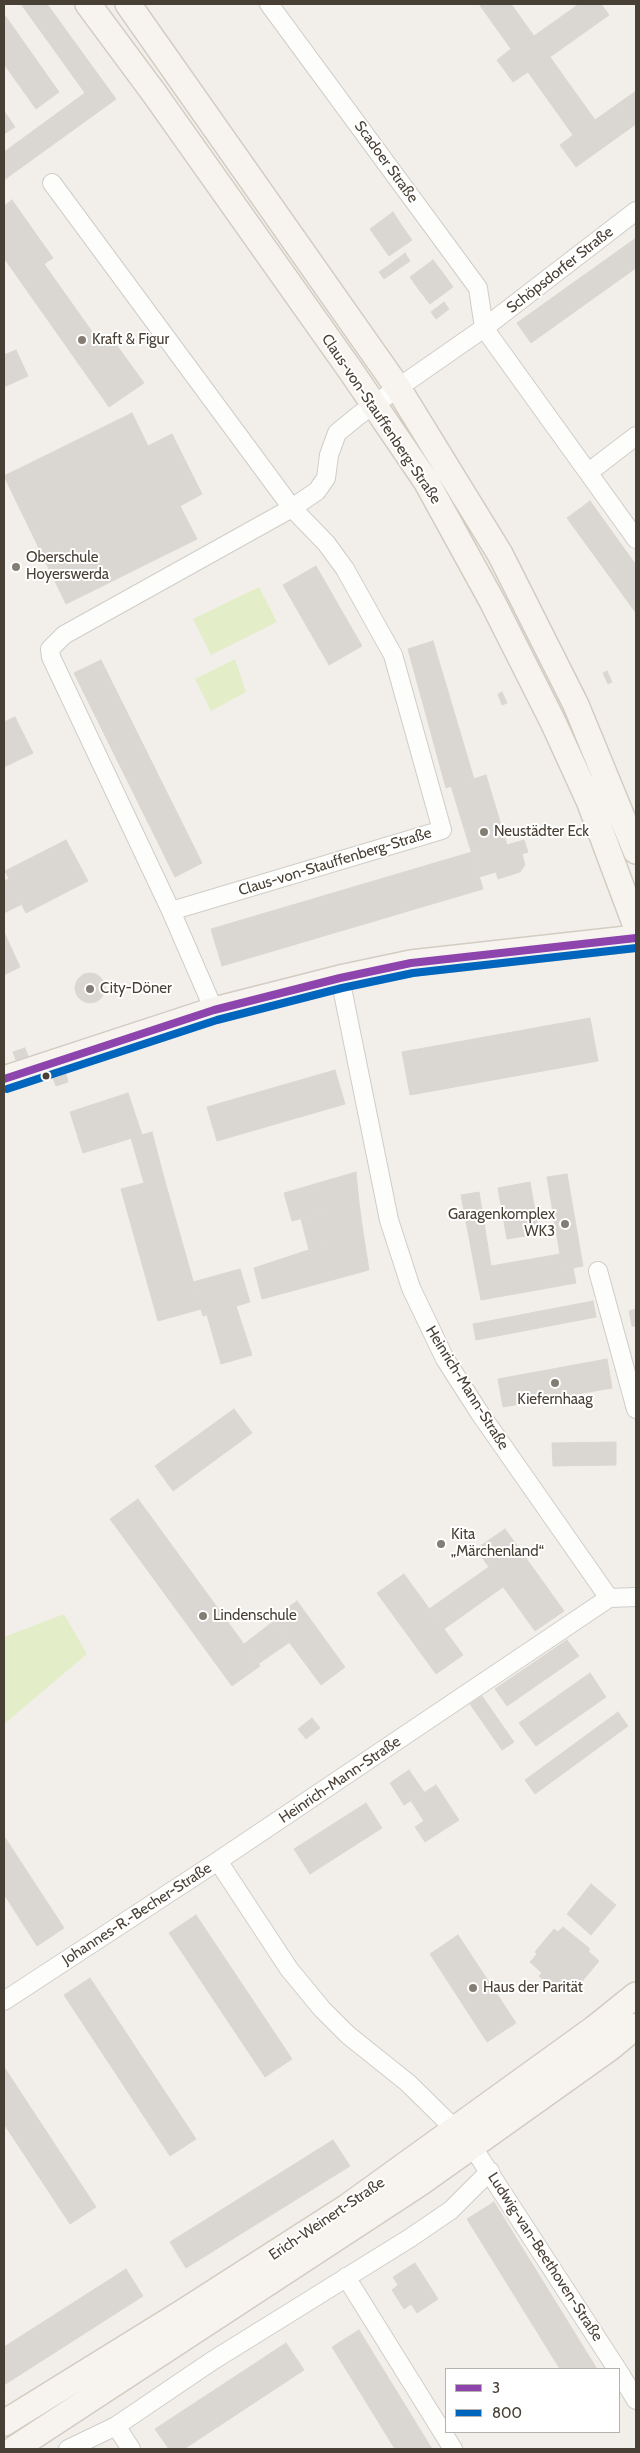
<!DOCTYPE html>
<meta charset="utf-8">
<style>
body{margin:0}
#map{position:relative;width:640px;height:2453px;overflow:hidden;background:#f2efea;font-family:Cabin,sans-serif}
canvas{display:block}
.frame{position:absolute;inset:0;border:5px solid #494035;pointer-events:none}
.legend{position:absolute;left:445px;top:2368px;width:175px;height:65px;box-sizing:border-box;background:#fff;border:1px solid #b6b3ae;margin:0;padding:6px 9px;list-style:none;font-size:15px;color:#494035}
.legend li{display:flex;align-items:center;gap:10px;height:25px}
.legend b{width:25px;border:1px solid #b6b3ae}
</style>
<div id="map">
<canvas width="640" height="2453"></canvas>
<div class="frame"></div>
<ul class="legend">
<li><b style="height:6px;background:#8e44ad"></b>3</li>
<li><b style="height:6px;background:#0065bd"></b>800</li>
</ul>
</div>
<script>
const c = document.querySelector('canvas').getContext('2d');
c.lineJoin = 'round';
function fillPath(path, color) { c.fillStyle = color; c.fill(path, 'evenodd'); }
const toPath = rows => new Path2D(rows.map(r => 'M' + r).join(''));
function stroke(path, color, width, dash) { c.strokeStyle = color; c.lineWidth = width; c.lineCap = dash ? 'butt' : 'round'; c.setLineDash(dash || []); c.stroke(path); }
function write(font, color, halo, rows, align = 'center') {
  c.font = font + ' Cabin,sans-serif'; c.lineWidth = 4; c.setLineDash([]); c.textBaseline = 'middle'; c.strokeStyle = halo; c.fillStyle = color; for (const [text, x, y, turn = 0] of rows) {
    c.save(); c.translate(x, y); c.rotate((+turn || 0) * Math.PI / 180); c.textAlign = isNaN(turn) ? turn : align; if (halo) c.strokeText(text, 0, 0); c.fillText(text, 0, 0); c.restore();
  }
}
fillPath(toPath([
 [259,587,277,622,211,655,193,619],
 [235,659,246,692,211,711,195,679],
 [64,1614,87,1654,4,1724,4,1637]
]), '#e3eec8');
const building = toPath([
 [21,4,47,4,116,99,4,180,4,152,85,93,21,4],
 [479,4,511,4,534,36,579,4,601,4,609,15,550,57,595,120,636,91,636,124,576,167,560,145,573,135,528,72,513,82,497,60,511,49,479,4],
 [4,14,59,92,36,109,4,64,4,14],
 [4,111,15,127,4,134,4,111],
 [12,200,53,258,44,264,100,343,110,336,144,383,109,407,4,258,4,206,12,200],
 [393,212,402,226,379,242,370,229,393,212],
 [402,226,412,240,389,256,379,242,402,226],
 [636,238,636,268,531,343,517,323,636,238],
 [405,253,410,261,397,270,392,263,405,253],
 [433,260,443,273,419,290,410,277,433,260],
 [392,263,397,270,384,279,379,272,392,263],
 [443,273,453,287,430,304,419,290,443,273],
 [444,302,449,309,436,319,431,312,444,302],
 [16,350,28,376,4,387,4,355,16,350],
 [132,413,148,446,172,434,202,494,180,506,197,539,66,604,4,476,132,413],
 [590,501,636,565,636,613,567,518,590,501],
 [316,566,362,646,329,665,283,585,316,566],
 [433,641,474,779,446,788,408,649,433,641],
 [101,660,202,863,175,877,74,673,101,660],
 [607,671,612,682,608,684,603,673,607,671],
 [502,692,507,703,502,705,498,694,502,692],
 [15,717,33,753,4,767,4,722,15,717],
 [486,775,507,845,524,840,528,852,522,854,525,865,520,872,498,879,496,872,479,877,451,786,486,775],
 [66,840,88,881,26,913,5,871,66,840],
 [472,852,483,889,222,966,211,929,472,852],
 [9,879,22,904,4,913,4,881,9,879],
 [4,932,20,967,4,975,4,932],
 '75 988a15 15 0 1 1 30 0a15 15 0 1 1-30 0Z',
 [590,1018,598,1061,410,1095,402,1052,590,1018],
 [25,1048,28,1056,16,1060,13,1052,25,1048],
 [335,1070,345,1104,217,1141,207,1107,335,1070],
 [66,1074,68,1082,56,1086,53,1078,66,1074],
 [128,1093,142,1135,83,1153,70,1112,128,1093],
 [152,1132,164,1178,144,1183,131,1138,152,1132],
 [356,1172,359,1203,292,1221,284,1193,356,1172],
 [567,1174,583,1266,478,1285,461,1195,479,1192,491,1266,560,1254,547,1177,567,1174],
 [164,1178,201,1309,158,1321,121,1189,164,1178],
 [530,1182,539,1234,507,1239,498,1188,530,1182],
 [359,1203,363,1232,309,1250,301,1219,359,1203],
 [363,1232,369,1270,262,1299,254,1268,363,1232],
 [573,1268,576,1283,481,1300,478,1285,573,1268],
 [240,1269,250,1302,203,1316,193,1282,240,1269],
 [593,1301,596,1317,476,1340,473,1324,593,1301],
 [236,1306,252,1355,221,1364,207,1315,236,1306],
 [636,1309,636,1326,632,1326,629,1311,636,1309],
 [607,1359,612,1388,503,1407,498,1379,607,1359],
 [234,1409,252,1433,173,1491,155,1466,234,1409],
 [616,1442,616,1465,553,1466,552,1443,616,1442],
 [138,1499,260,1666,232,1686,110,1519,138,1499],
 [505,1529,564,1611,535,1631,476,1549,505,1529],
 [489,1567,503,1587,444,1629,429,1609,489,1567],
 [404,1574,463,1655,436,1674,377,1593,404,1574],
 [297,1601,345,1667,321,1685,272,1619,297,1601],
 [274,1621,290,1642,258,1664,244,1644,274,1621],
 [567,1640,579,1656,507,1706,495,1689,567,1640],
 [590,1673,606,1697,536,1746,519,1723,590,1673],
 [482,1696,514,1742,502,1750,470,1704,482,1696],
 [618,1712,628,1726,535,1794,525,1780,618,1712],
 [312,1718,320,1728,306,1739,298,1729,312,1718],
 [409,1770,424,1792,404,1805,390,1783,409,1770],
 [436,1785,459,1820,425,1842,415,1827,424,1821,411,1801,436,1785],
 [366,1803,382,1828,310,1874,294,1849,366,1803],
 [4,1836,64,1928,37,1946,4,1894,4,1836],
 [591,1884,616,1905,591,1935,567,1914,591,1884],
 [196,1915,292,2059,265,2077,169,1933,196,1915],
 [563,1927,590,1949,588,1951,599,1961,575,1990,571,1987,566,1993,555,1984,552,1987,539,1976,542,1973,530,1962,537,1954,535,1952,554,1929,558,1932,563,1927],
 [458,1935,516,2023,487,2042,430,1954,458,1935],
 [90,1978,196,2139,170,2156,64,1995,90,1978],
 [4,2067,96,2207,70,2224,4,2124,4,2067],
 [333,2140,350,2166,186,2268,170,2242,333,2140],
 [494,2202,597,2369,560,2369,467,2219,494,2202],
 [415,2263,438,2299,417,2313,411,2304,404,2309,392,2290,398,2285,393,2277,415,2263],
 [126,2269,143,2296,4,2385,4,2347,126,2269],
 [359,2330,432,2449,395,2449,332,2347,359,2330],
 [286,2343,304,2370,184,2449,169,2449,155,2429,286,2343]
]);
fillPath(building, '#dad6d1');
stroke(building, '#dbd6d0', 1);
const street = toPath([
 [52,183,292,508,64,635,50,649,51,657,171,911,214,1010],
 [636,211,484,328,636,539],
 [589,472,636,436],
 [171,911,442,830,393,655,345,569,326,543,292,508,317,491,326,478,329,455,337,433,359,415,484,328,478,288,269,4],
 [340,978,389,1220,411,1288,445,1359,479,1412,609,1598],
 [598,1271,636,1409],
 [218,1861,609,1598,636,1597],
 [4,2001,218,1861,289,1969,322,2009,348,2035,408,2083,472,2146,617,2369],
 [346,2277,453,2449],
 [619,2372,636,2400],
 [116,2426,131,2449],
 [68,2449,116,2426,212,2361,410,2238,451,2210,490,2171]
]);
const secondary = toPath([
 [88,4,154,93,351,371,426,481,492,601,553,722,590,803,636,926],
 [128,4,398,388,500,554,576,705,636,851],
 [4,1079,214,1010,340,978,411,963,636,938],
 [4,2423,185,2311,347,2207,595,2028,636,1995],
 [14,2449,420,2183,611,2047,636,2026]
]);
stroke(street, '#d0cdc8', 20);
stroke(secondary, '#d2ccc1', 28);
stroke(street, '#fdfdfc', 18);
stroke(secondary, '#f7f4ef', 25);
stroke(toPath([
 [4,1079,214,1010,340,978,411,963,636,938]
]), '#8e44ad', 8);
stroke(toPath([
 [7,1089,217,1020,342,988,413,973,636,948]
]), '#0065bd', 8);
for (const [x, y, r, color] of [
 [82,340,5,"#847d74"],
 [16,567,5,"#847d74"],
 [484,832,5,"#847d74"],
 [90,989,5,"#847d74"],
 [46,1076,4.5,"#494035"],
 [565,1224,5,"#847d74"],
 [555,1383,5,"#847d74"],
 [441,1544,5,"#847d74"],
 [203,1616,5,"#847d74"],
 [473,1988,5,"#847d74"]
]) { const dot = new Path2D(); dot.arc(x, y, r, 0, 2 * Math.PI); c.fillStyle = color; c.fill(dot); stroke(dot, '#fff', 2); }
write('15px', '#494035', '#fff', [
 ["Scadoer Straße",386,162,54],
 ["Schöpsdorfer Straße",560,270,-38],
 ["Claus-von-Stauffenberg-Straße",381,419,56],
 ["Claus-von-Stauffenberg-Straße",335,862,-17],
 ["Heinrich-Mann-Straße",467,1388,58],
 ["Heinrich-Mann-Straße",340,1780,-34],
 ["Johannes-R.-Becher-Straße",137,1914,-33],
 ["Erich-Weinert-Straße",327,2219,-34],
 ["Ludwig-van-Beethoven-Straße",545,2257,57]
]);
write('15px', '#494035', '#fff', [
 ["Kraft & Figur",92,340],
 ["Oberschule",26,558],
 ["Hoyerswerda",26,575],
 ["Neustädter Eck",494,832],
 ["City-Döner",100,989],
 ["Garagenkomplex",555,1215,"right"],
 ["WK3",555,1232,"right"],
 ["Kiefernhaag",555,1400,"center"],
 ["Kita",451,1535],
 ["„Märchenland“",451,1552],
 ["Lindenschule",213,1616],
 ["Haus der Parität",483,1988]
], 'left');
</script>
